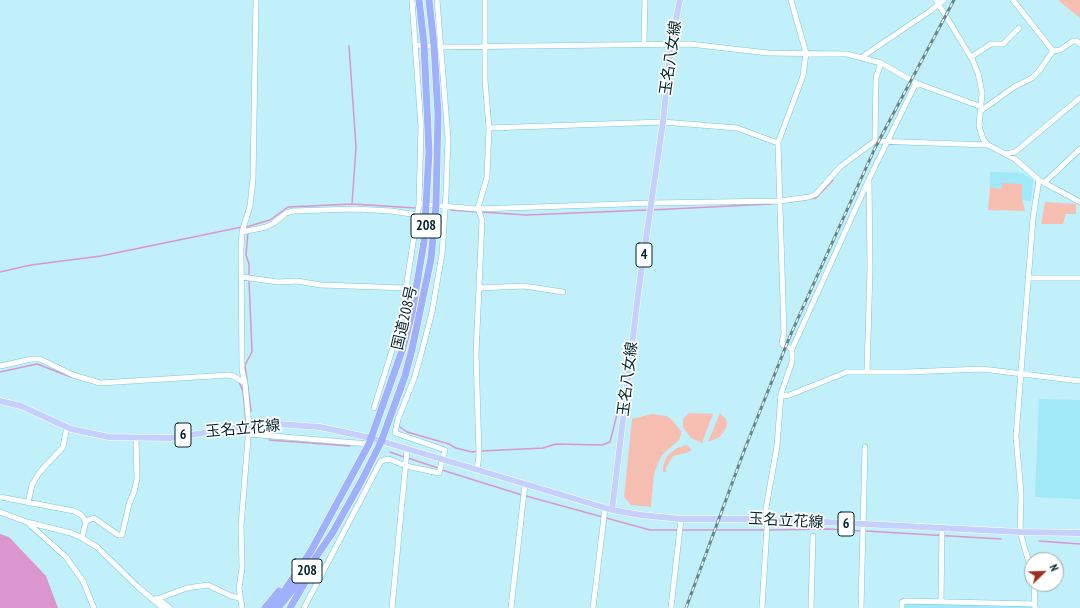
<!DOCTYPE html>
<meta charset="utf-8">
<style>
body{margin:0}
#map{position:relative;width:1080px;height:608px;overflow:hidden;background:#c2f0fa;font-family:"PT Sans Narrow",sans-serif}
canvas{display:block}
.north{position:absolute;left:1024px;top:552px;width:40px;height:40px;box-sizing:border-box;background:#fff;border:1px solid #99a7aa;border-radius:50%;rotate:67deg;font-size:11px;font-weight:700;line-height:16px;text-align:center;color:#01242b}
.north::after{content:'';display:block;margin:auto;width:14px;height:18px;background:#9b321c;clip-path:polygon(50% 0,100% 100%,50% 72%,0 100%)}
</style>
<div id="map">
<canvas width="1080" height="608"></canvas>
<div class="north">N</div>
</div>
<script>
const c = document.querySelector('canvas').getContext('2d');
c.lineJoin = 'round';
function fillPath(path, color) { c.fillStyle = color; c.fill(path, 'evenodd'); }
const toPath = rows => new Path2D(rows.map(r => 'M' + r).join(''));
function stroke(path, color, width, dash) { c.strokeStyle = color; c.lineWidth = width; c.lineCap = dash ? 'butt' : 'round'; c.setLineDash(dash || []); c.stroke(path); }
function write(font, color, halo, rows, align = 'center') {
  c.font = font + ' "PT Sans Narrow","Noto Sans JP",sans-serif'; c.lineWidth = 3.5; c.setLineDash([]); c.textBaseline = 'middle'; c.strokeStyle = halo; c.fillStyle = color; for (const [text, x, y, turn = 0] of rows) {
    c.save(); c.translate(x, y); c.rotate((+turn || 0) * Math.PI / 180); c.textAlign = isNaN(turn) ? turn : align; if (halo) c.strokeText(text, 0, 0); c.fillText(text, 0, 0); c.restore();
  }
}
fillPath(toPath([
 [990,172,1024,173,1024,175,1029,177,1033,181,1031,201,1022,200,1022,184,1002,189,990,187],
 [1039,399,1080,400,1080,499,1035,497],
 [906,602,1032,605,1033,608,903,608,903,604]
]), '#a1e8f8');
fillPath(toPath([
 [1058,0,1080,0,1080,18],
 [1002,183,1022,184,1022,199,1025,211,988,210,990,187,1002,189],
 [1045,202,1076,204,1076,214,1066,214,1063,224,1041,224],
 [689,413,713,414,702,443,691,438,683,427,683,419],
 [720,413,726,419,727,426,720,437,708,442],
 [652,414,667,416,672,420,681,431,681,435,679,440,663,454,659,461,654,474,651,507,631,505,624,497,632,419],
 [687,445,692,450,686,453,673,456,666,468,666,472,663,472,663,466,667,456,677,448]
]), '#f7bfb2');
fillPath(toPath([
 [0,534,9,537,46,576,58,608,0,608]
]), '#da96cd');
stroke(toPath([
 [349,46,356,147,352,204],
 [789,202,816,198,833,180],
 [451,210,478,212],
 [651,210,771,204],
 [481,212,526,215,647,210],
 [246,227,270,220,288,207,352,204,416,208],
 [248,232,246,255,249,264,249,276],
 [0,272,31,265,101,256,242,227],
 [249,280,252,352,245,365,251,411],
 [0,372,37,364,71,377],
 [239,382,243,391,246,423],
 [400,427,407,432,449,444,456,448,472,452,477,451],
 [269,440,350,446],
 [481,451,543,448,556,444,602,445,610,442,620,402],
 [390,452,404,457],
 [408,458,438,468],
 [442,470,522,495],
 [526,496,650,530,765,530],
 [769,530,828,529,861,531],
 [865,531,1001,539],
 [1039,541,1080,544]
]), '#da96cd', 1.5);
const minor = toPath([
 [485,0,485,80,489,128,487,177,478,208,482,220,479,288,524,286,563,292],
 [791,0,806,53,803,76,778,143,784,334,782,342,783,345,792,349],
 [936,0,972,59,978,73,982,93,979,126,983,139,988,145],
 [1013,0,1053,51],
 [644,43,645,0],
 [416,45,442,47,690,44,768,53,847,54,881,63,916,83,982,107],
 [1053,51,1060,50,1073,41,1077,41,1080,44],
 [862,57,930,11,944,0],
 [971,57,991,44,1003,44,1019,28],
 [982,110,1014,87,1032,78,1039,71,1053,51],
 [489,128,663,122,737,128,778,143],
 [875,141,876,78,881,63],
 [1006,154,1015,152,1080,98],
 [1044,183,1080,149],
 [419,204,477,209,652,203,779,201,809,197,816,194,841,166,875,141,988,145,1015,159,1039,180,1080,202],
 [242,232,266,227,274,223,286,213,293,211,355,209,391,211,418,215],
 [242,277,278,282,297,281,321,285,406,288],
 [1029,278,1080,278],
 [0,366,32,359,40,359,73,375,100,383,229,375,233,376,245,383],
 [867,371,870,269,869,179],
 [781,394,787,396,847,372,907,372,982,369,1080,381],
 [374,408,394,344,403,308,419,204,421,127,412,0],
 [248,434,369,444],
 [477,470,479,455,476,353,479,288],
 [0,497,74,511,81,515,86,521],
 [28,503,32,485,39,473,63,447,67,427],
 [0,512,27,522,71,533,82,538,97,547,138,587,163,608],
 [86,521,94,518,118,535,122,535,129,504,134,492,137,479,136,438],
 [28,523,66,557,83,581,94,608],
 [82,538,86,521],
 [1032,573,1020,532,1021,494,1016,436,1033,218,1039,180],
 [1034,584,1035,608],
 [157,598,170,608],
 [160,598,187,588,208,585,231,596,240,598],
 [941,601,942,529],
 [242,608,239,588,242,568,241,526,249,426,245,383,242,370,241,249,242,232,250,206,253,179,256,0],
 [304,608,381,461,389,459,406,466,439,473,445,450,395,433,398,419,414,379,422,351,432,312,442,254,446,194,448,139,437,0],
 [392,608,407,450],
 [511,608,525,484],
 [593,608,605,508],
 [671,608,681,519],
 [762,608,767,527,766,508,777,446,781,394,792,362,792,349,869,179,916,83],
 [811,608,813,536],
 [861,608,865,447],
 [902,608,902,602,905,601,1035,604]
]);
const major = toPath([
 [0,401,21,406,71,429,109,437,170,438,249,426,277,424,320,427,371,438,612,510,641,515,681,519,766,519,1020,532,1080,533],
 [612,510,639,287,663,122,671,44,680,0]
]);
const highway = toPath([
 [265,608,279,591],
 [273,608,311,551,369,444,403,348,412,313,424,242,429,152,424,44,419,0],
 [278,608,299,582,333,532,362,480,381,442,405,376,412,349,431,259,436,205,438,114,434,45,429,0],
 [290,608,313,569]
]);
stroke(minor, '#77c7d8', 6);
stroke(major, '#fff', 7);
stroke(highway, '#fff', 8);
stroke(minor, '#fff', 5);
stroke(major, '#c6d0fd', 6);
stroke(highway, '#a0b1fb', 7);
const rail = toPath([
 [686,608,744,451,790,336,875,148,954,0]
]);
stroke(rail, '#608891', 3);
stroke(rail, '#fff', 1.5, [4.5]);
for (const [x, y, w] of [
 [426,226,30],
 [644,255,16],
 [183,435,16],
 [846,524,16],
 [307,571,30]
]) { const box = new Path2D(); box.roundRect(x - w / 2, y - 12, w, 24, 3); c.fillStyle = '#fff'; c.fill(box); stroke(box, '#01242b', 1); }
write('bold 14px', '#01242b', null, [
 ["208",426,226],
 ["4",644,255],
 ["6",183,435],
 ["6",846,524],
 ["208",307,571]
]);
write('15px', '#01242b', '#fff', [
 ["玉名八女線",671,58,-82],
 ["国道208号",405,318,-77],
 ["玉名八女線",628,379,-83],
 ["玉名立花線",243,429,-5],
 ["玉名立花線",786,521,3]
]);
</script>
